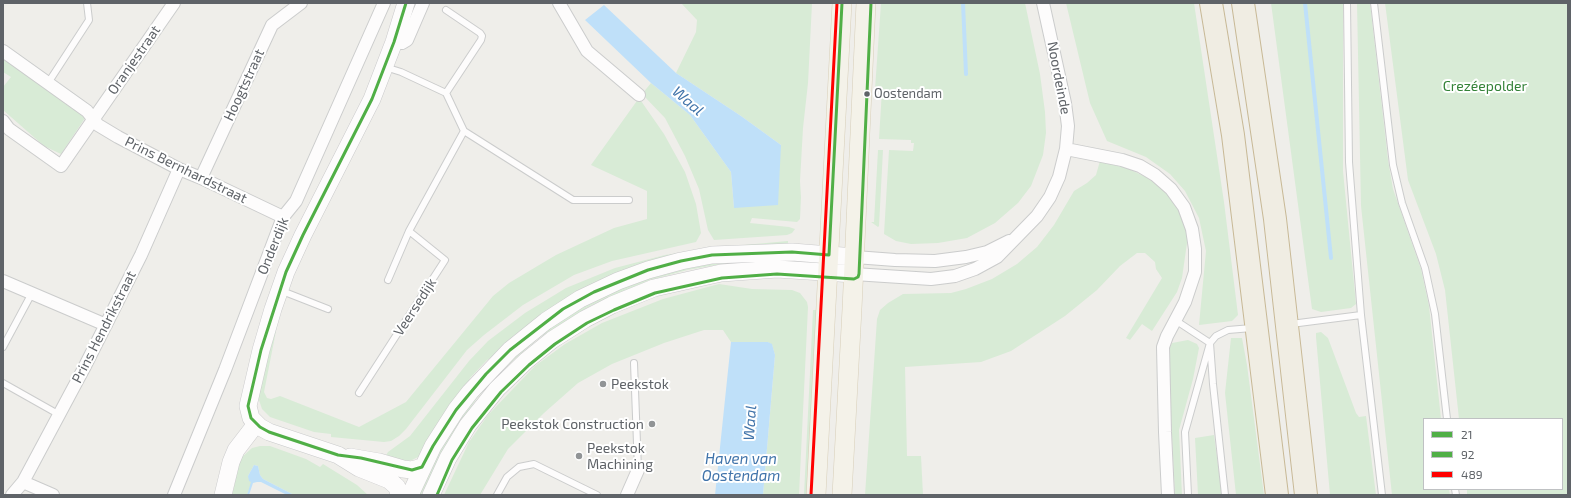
<!DOCTYPE html>
<meta charset="utf-8">
<style>
body{margin:0}
#map{position:relative;width:1571px;height:498px;overflow:hidden;background:#efeeea;font-family:"Exo 2",sans-serif}
canvas{display:block}
.frame{position:absolute;inset:0;border:4px solid #5f6368;pointer-events:none}
.legend{position:absolute;left:1423px;top:418px;width:140px;height:72px;box-sizing:border-box;background:#fff;border:1px solid #bfc1c3;margin:0;padding:5px 7px;list-style:none;font-size:12px;color:#5f6368}
.legend li{display:flex;align-items:center;gap:8px;height:20px}
.legend b{width:20px;border:1px solid #bfc1c3}
</style>
<div id="map">
<canvas width="1571" height="498"></canvas>
<div class="frame"></div>
<ul class="legend">
<li><b style="height:5px;background:#50af46"></b>21</li>
<li><b style="height:5px;background:#50af46"></b>92</li>
<li><b style="height:5px;background:#f00"></b>489</li>
</ul>
</div>
<script>
const c = document.querySelector('canvas').getContext('2d');
c.lineJoin = 'round';
function fillPath(path, color) { c.fillStyle = color; c.fill(path, 'evenodd'); }
const toPath = rows => new Path2D(rows.map(r => 'M' + r).join(''));
function stroke(path, color, width, dash) { c.strokeStyle = color; c.lineWidth = width; c.lineCap = dash ? 'butt' : 'round'; c.setLineDash(dash || []); c.stroke(path); }
function write(font, color, halo, rows, align = 'center') {
  c.font = font + ' "Exo 2",sans-serif'; c.lineWidth = 4; c.setLineDash([]); c.textBaseline = 'middle'; c.strokeStyle = halo; c.fillStyle = color; for (const [text, x, y, turn = 0] of rows) {
    c.save(); c.translate(x, y); c.rotate((+turn || 0) * Math.PI / 180); c.textAlign = isNaN(turn) ? turn : align; if (halo) c.strokeText(text, 0, 0); c.fillText(text, 0, 0); c.restore();
  }
}
fillPath(toPath([
 [681,3,812,3,808,83,803,128,800,181,801,197,800,219,797,222,752,218,750,223,789,227,795,229,792,233,787,235,714,240,708,230,699,189,685,156,665,118,642,94,651,83,690,115,731,172,734,208,781,145,741,116,676,73,696,32,697,20],
 [881,3,1025,3,1040,74,1045,112,1046,133,1043,155,1031,186,1018,203,995,223,967,238,938,243,911,244,896,241,884,234,889,150,913,151,914,143,911,143,911,140,879,139,882,90,875,89],
 [1066,3,1194,3,1224,202,1238,315,1232,321,1199,325,1206,251,1199,218,1185,191,1170,174,1146,157,1107,141,1090,103],
 [1271,3,1343,3,1343,171,1356,304,1351,308,1321,312,1312,309],
 [1357,3,1370,3,1388,160,1393,189,1421,269,1429,306,1441,419,1424,419,1424,489,1449,489,1450,495,1392,495,1361,206],
 [1385,3,1568,3,1568,495,1467,495,1467,489,1562,489,1562,419,1459,419,1445,290,1436,254,1408,180],
 [3,56,84,114,85,118,61,154,44,146,3,110,3,87,11,77,3,72],
 [639,98,664,134,685,172,696,204,701,233,696,242,612,261,574,275,523,305,484,335,467,350,406,429,399,436,391,441,384,442,331,437,331,434,314,432,270,417,262,409,257,394,277,326,264,392,267,398,271,399,280,396,359,427,406,402,493,296,509,283,556,255,614,228,647,219,647,191,591,165],
 [878,150,883,150,879,226,878,227,871,222,874,222],
 [1100,161,1129,169,1154,181,1172,198,1182,217,1188,236,1182,278,1177,292,1152,331,1142,324,1130,340,1126,338,1162,278,1156,269,1155,262,1145,253,1137,253,1120,266,1097,290,1065,316,1011,351,981,362,905,367,907,456,921,456,923,495,865,495,877,319,880,310,888,303,903,294,951,293,966,289,992,279,1017,264,1037,247,1054,225,1074,191,1087,183,1096,175],
 [788,241,788,247,664,261,487,360,470,378,467,391,422,455,412,460,398,462,384,459,388,452,410,436,469,361,488,341,525,313,566,288,615,268,665,255,711,248],
 [733,262,687,270,650,280,592,305,539,338,509,364,477,398,444,448,421,495,414,495,437,444,502,361,587,299,686,263],
 [719,284,752,289,792,290,800,293,807,302,808,307,799,495,763,495,775,355,772,345,768,342,731,342,723,330,704,330,664,343,612,364,578,383,544,413,508,449,480,495,444,495,469,442,488,415,535,366,565,344,602,323,663,299],
 [813,310,820,310,811,495,804,495],
 [1321,332,1328,338,1356,413,1359,417,1366,416,1376,495,1330,495,1316,337,1316,333],
 [1231,338,1242,338,1247,365,1264,495,1236,495,1225,393],
 [1188,340,1197,344,1199,348,1193,379,1179,430,1182,495,1175,495,1168,359,1169,349,1172,343],
 [1214,435,1222,495,1198,495,1195,438],
 [260,446,270,446,306,459,320,467,323,464,357,485,368,495,294,495,263,479,260,475,258,466,254,465,248,476,252,482,247,495,232,495,239,464,242,457,252,448]
]), '#d8ebd6');
fillPath(toPath([
 [604,5,676,73,741,116,781,145,778,205,734,208,731,172,690,115,651,83,585,20],
 [731,342,768,342,772,344,775,355,763,495,715,495],
 [254,465,258,466,260,475,263,479,294,495,287,495,261,482,257,482,253,483,249,495,247,495,251,482,249,481,248,476]
]), '#bfe0f9');
stroke(toPath([
 [963,3,966,74],
 [1305,3,1331,258]
]), '#bfe0f9', 4);
const lane = toPath([
 [1347,3,1349,162,1361,315,1382,495],
 [1374,3,1393,165,1402,203,1425,268,1435,314,1447,419],
 [385,67,401,72,446,93,481,40,482,36,480,33,446,10],
 [48,83,89,20,87,3],
 [446,93,464,131,573,200,629,200],
 [388,280,409,231],
 [282,291,328,309],
 [1175,320,1210,343,1213,384,1225,495],
 [1291,324,1361,315],
 [3,347,32,293],
 [634,363,638,470],
 [3,383,58,414],
 [359,393,445,260,409,231,464,131],
 [1455,489,1456,495],
 [497,495,507,477,519,467,534,464,597,495],
 [1188,495,1185,432,1210,343,1216,336,1228,330,1252,328]
]);
const street = toPath([
 [559,3,587,51,639,95],
 [394,42,402,43,407,40,423,3],
 [3,51,87,111,98,125,118,137,179,169,201,178,283,217],
 [3,121,9,129,61,166,174,3],
 [1066,149,1122,160,1140,166,1155,175,1171,189,1184,207,1192,229,1195,249,1195,272,1185,302,1167,336,1163,347,1165,432,1168,495],
 [201,178,272,25,301,3],
 [855,257,895,260,935,261,966,257,987,252,1009,241],
 [854,274,931,279,955,276,975,269,997,257,1037,216,1050,197,1059,177,1066,149,1068,126,1065,103,1043,3],
 [3,281,106,325],
 [23,482,53,495],
 [12,495,23,482,84,368,141,255,179,169],
 [174,495,225,370,283,217,296,201,384,3],
 [627,495,638,470]
]);
const secondary = toPath([
 [350,457,379,462,403,469,412,470,422,467],
 [223,495,231,462,236,450,256,424],
 [399,495,397,487,389,480,359,468,338,455,269,432,260,427,251,418,248,406,261,350,273,309,286,272,303,235,372,99,394,42,406,3],
 [410,495,433,446,456,410,470,392,510,350,546,321,580,299,618,281,648,270,681,261,712,255,792,252,855,257],
 [431,495,448,458,468,425,497,389,526,361,552,340,585,319,612,305,654,288,721,273,777,269,854,274]
]);
const primary = toPath([
 [816,495,842,3],
 [842,495,852,309,866,3]
]);
const highway = toPath([
 [1211,3,1233,135,1277,495],
 [1243,3,1275,219,1306,495]
]);
stroke(lane, '#cbcccc', 8);
stroke(street, '#cbcccc', 14);
stroke(secondary, '#cacacb', 18);
stroke(primary, '#d7ceb8', 20);
stroke(highway, '#c8b996', 24);
stroke(lane, '#fdfcfc', 6);
stroke(street, '#fdfcfc', 12);
stroke(secondary, '#fdfcfc', 17);
stroke(primary, '#f4f2e9', 19);
stroke(highway, '#f0ede3', 22);
stroke(toPath([
 [406,3,394,42,372,99,303,235,286,272,261,350,248,406,251,418,260,427,269,432,338,455,361,458,412,470,422,467,433,446,456,410,486,374,510,350,563,309,594,292,648,270,681,261,712,255,792,252,829,255,842,3]
]), '#50af46', 3);
stroke(toPath([
 [437,495,452,460,472,428,501,392,529,365,555,344,587,323,614,310,655,293,722,278,777,274,854,279,858,277,859,274,871,3]
]), '#50af46', 3);
stroke(toPath([
 [811,495,837,3]
]), '#f00', 3);
for (const [x, y, r, color] of [
 [867,94,3.5,"#5f6368"],
 [603,384,4,"#919496"],
 [652,424,4,"#919496"],
 [579,456,4,"#919496"]
]) { const dot = new Path2D(); dot.arc(x, y, r, 0, 2 * Math.PI); c.fillStyle = color; c.fill(dot); stroke(dot, '#fff', 1.5); }
write('13px', '#5f6368', '#fff', [
 ["Oostendam",874,94]
], 'left');
write('14px', '#5f6368', '#fff', [
 ["Oranjestraat",134,60,-55],
 ["Noordeinde",1059,78,79],
 ["Hoogtstraat",244,85,-65],
 ["Prins Bernhardstraat",186,170,26],
 ["Onderdijk",273,246,-68],
 ["Veersedijk",415,307,-57],
 ["Prins Hendrikstraat",104,327,-63]
]);
write('14px', '#348238', '#fff', [
 ["Crezéepolder",1485,86]
]);
write('14px', '#5f6368', '#fff', [
 ["Peekstok",611,384],
 ["Peekstok Construction",644,424,"right"],
 ["Peekstok",587,448],
 ["Machining",587,464]
], 'left');
write('italic 15px', '#4174aa', '#fff', [
 ["Waal",688,101,41],
 ["Waal",750,423,-86],
 ["Haven van",741,459],
 ["Oostendam",741,476]
]);
</script>
